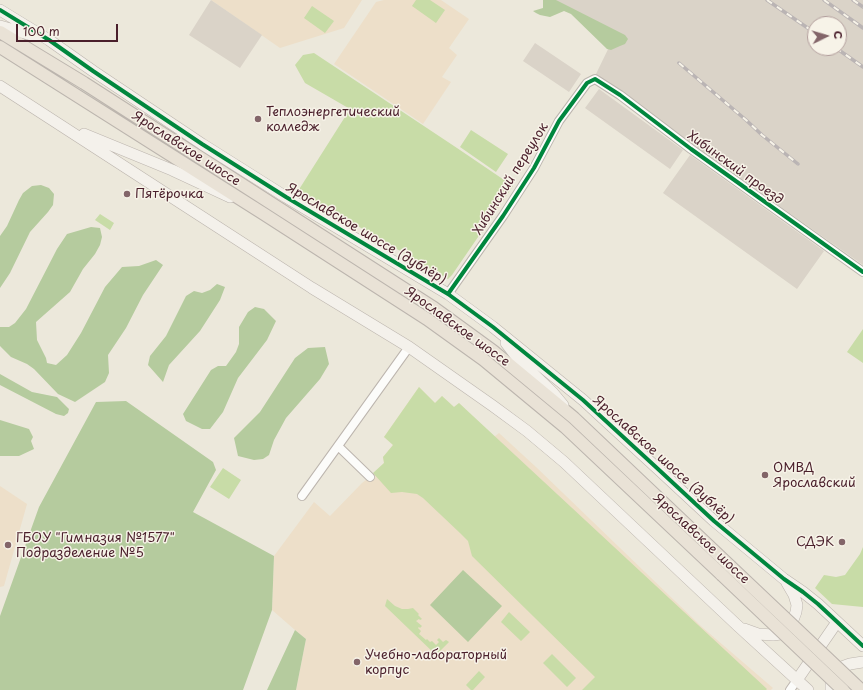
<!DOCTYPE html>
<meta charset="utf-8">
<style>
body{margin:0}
#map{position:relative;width:863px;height:690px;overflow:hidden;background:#ece8db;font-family:"Playpen Sans",sans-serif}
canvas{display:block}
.north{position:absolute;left:807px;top:16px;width:40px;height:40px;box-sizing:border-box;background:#f7f3e8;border:1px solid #b29e9c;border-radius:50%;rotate:85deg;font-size:11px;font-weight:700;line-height:16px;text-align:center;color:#4a1f2b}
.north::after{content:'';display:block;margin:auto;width:14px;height:18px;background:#836569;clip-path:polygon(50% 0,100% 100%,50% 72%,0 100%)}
.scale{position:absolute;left:16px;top:24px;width:102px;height:18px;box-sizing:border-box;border:2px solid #4a1f2b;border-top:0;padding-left:5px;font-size:12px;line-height:14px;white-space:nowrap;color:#4a1f2b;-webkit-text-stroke:3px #f7f3e8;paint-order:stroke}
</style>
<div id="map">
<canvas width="863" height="690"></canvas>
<div class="north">С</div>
<div class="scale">100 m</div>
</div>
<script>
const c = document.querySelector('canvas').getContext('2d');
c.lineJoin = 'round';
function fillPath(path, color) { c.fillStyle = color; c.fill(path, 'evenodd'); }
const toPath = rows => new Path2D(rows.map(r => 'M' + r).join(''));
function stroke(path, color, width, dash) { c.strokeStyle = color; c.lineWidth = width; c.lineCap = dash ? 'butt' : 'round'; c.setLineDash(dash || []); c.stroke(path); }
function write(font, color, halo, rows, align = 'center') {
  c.font = font + ' "Playpen Sans",sans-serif'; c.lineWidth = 3; c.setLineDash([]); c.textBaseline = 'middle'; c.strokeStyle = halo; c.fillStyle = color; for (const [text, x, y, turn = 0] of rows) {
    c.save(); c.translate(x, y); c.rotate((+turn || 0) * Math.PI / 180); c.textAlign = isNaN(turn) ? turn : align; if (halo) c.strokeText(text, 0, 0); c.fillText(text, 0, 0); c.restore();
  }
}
fillPath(toPath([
 [211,0,362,0,344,28,280,48],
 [384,0,441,0,469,19,449,48,457,55,442,77,451,82,423,124,334,64,376,2],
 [419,387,435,403,442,396,454,407,459,403,494,437,499,433,536,467,702,627,773,688,771,690,296,690,306,639,295,630,272,610,274,556,314,502,330,516,362,483,370,477,384,463,383,457,393,445,384,437],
 [0,486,27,504,4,586,0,587]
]), '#eddfc9');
fillPath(toPath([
 [211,0,262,35,240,68,189,35],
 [555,0,863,0,863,265,595,76,614,37],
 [815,24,839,24,839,48,815,48],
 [535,43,581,74,569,92,523,61],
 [599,89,683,150,670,169,585,108],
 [690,155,824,251,797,289,663,193]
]), '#dad3c8');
fillPath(toPath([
 [416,0,430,0,445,10,436,23,412,6],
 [312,6,334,21,325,33,304,18],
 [314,53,457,148,513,186,452,275,448,279,298,191,350,109,305,83,295,65,303,55],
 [471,130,508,154,496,172,460,147],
 [100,214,114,223,110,230,95,220],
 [863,329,863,363,847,352],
 [419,387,435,403,442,396,454,407,459,403,767,689,766,690,582,690,595,677,472,556,468,541,460,533,423,498,417,494,402,492,391,493,373,473,384,463,383,457,393,445,384,437],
 [223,468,241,480,229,499,210,487],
 [863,547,863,607,832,604,815,588,824,575,836,577,845,575,860,554],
 [387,599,395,606,402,609,408,609,413,608,419,614,418,615,422,619,420,620,419,619,416,621,422,626,420,628,419,627,418,628,421,631,419,634,426,640,427,639,430,642,432,641,436,645,439,642,437,640,439,638,443,642,446,640,449,642,436,655,385,606],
 [509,612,530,632,521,641,501,622],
 [552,654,576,678,567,687,543,663],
 [479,671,485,677,473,690,471,690,466,685]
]), '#c8dca7');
fillPath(toPath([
 [543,0,556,0,625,35,628,39,625,44,620,46,611,50,607,49,571,14,564,11,550,17,540,15,536,13,533,11,543,8],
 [41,185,49,188,54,194,53,205,48,212,30,232,10,273,0,288,0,236,7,226,19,200,23,193,32,186],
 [91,227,100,228,102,237,100,245,95,254,83,269,70,292,36,322,37,340,46,358,47,363,56,365,67,355,81,333,105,287,122,267,139,266,156,260,163,265,143,295,126,328,108,355,109,373,105,382,75,402,58,394,34,369,27,364,11,357,0,346,0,327,9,327,15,323,26,309,57,249,67,234],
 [217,284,225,287,220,300,200,331,169,365,163,382,148,365,150,356,166,336,186,296,194,291,202,293,210,290],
 [255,307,264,309,276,321,267,340,238,378,223,412,210,429,202,429,186,421,183,414,211,370,218,366,226,366,236,352,239,344,239,327,248,312],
 [325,347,329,364,320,379,286,418,274,440,269,455,263,459,254,460,238,456,234,438,260,412,295,358,308,348],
 [0,374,32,392,57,397,69,409,68,413,64,416,56,414,0,385],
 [126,401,213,462,216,470,193,512,274,556,272,610,243,690,0,690,0,616,39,507,96,402],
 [0,420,29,429,33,437,31,441,34,449,19,456,0,456],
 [463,570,502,606,468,642,430,605],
 [295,630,306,639,296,690,267,690]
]), '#b5cb9e');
const street = toPath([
 [448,294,503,216,534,168,559,121,587,83,595,79,620,95,691,149,863,272],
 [338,446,370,477],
 [302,496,409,347],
 [790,690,797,680]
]);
const secondary = toPath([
 [0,10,49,40,93,71,202,144,286,197,448,294,493,327,583,400,658,469,714,521,784,579,803,592,818,604,863,646],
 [0,26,35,36],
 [0,86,312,288,409,347,493,406,527,431,564,462,738,626,808,690],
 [84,134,172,170,230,197],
 [506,343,519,360,553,393,563,405],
 [744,629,758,634,773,635,781,634,787,629,793,620,796,612,797,605,794,595,787,583],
 [797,680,837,622],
 [831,690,831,683,834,675,839,668,850,664,863,662]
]);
const primary = toPath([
 [0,32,84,83,434,308,493,351,574,418,730,566],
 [0,47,264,214,427,319,484,360,565,427,722,575]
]);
stroke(street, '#bcb5ae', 10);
stroke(secondary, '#bcb5ae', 12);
stroke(primary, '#bcb5ae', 14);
stroke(street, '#fcfcfa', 8);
stroke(secondary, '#f4f1eb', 11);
stroke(primary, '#e9e2d6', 12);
const rail = toPath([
 [767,0,815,33],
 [824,0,863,28],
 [853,0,863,7],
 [836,48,863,67],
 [679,63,746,120,762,135,798,164]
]);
stroke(rail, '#bab4b4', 3.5);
stroke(rail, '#f7f3e8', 2, [6]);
const primaryBridge = toPath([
 [730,566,861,690],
 [722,575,843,690]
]);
stroke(primaryBridge, '#bcb5ae', 14, []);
stroke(primaryBridge, '#e9e2d6', 12);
stroke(toPath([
 [0,10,49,40,93,71,202,144,286,197,448,294,493,327,583,400,658,469,714,521,784,579,803,592,818,604,863,646],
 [448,294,503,216,534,168,559,121,587,83,595,79,620,95,691,149,863,272]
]), '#00873e', 4);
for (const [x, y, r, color] of [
 [258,119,4,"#836569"],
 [127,194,4,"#836569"],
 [765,475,4,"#836569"],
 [842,542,4,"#836569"],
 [8,545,4,"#836569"],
 [357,662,4,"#836569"]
]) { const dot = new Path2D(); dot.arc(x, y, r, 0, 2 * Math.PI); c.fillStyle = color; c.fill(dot); stroke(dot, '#f7f3e8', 1.5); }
write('13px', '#4a1f2b', '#f7f3e8', [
 ["Теплоэнергетический",266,112],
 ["колледж",266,127],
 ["Пятёрочка",135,194],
 ["ОМВД",773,468],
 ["Ярославский",773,483],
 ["ГБОУ \"Гимназия №1577\"",16,538],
 ["Подразделение №5",16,553],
 ["СДЭК",834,542,"right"],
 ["Учебно-лабораторный",365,655],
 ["корпус",365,670]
], 'left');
write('13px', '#4a1f2b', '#f7f3e8', [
 ["Ярославское шоссе",186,149,33],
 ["Хибинский проезд",735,168,36],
 ["Хибинский переулок",511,179,-58],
 ["Ярославское шоссе (дублёр)",366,234,31],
 ["Ярославское шоссе",457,327,36],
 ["Ярославское шоссе (дублёр)",663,460,42],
 ["Ярославское шоссе",701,539,43]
]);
</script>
